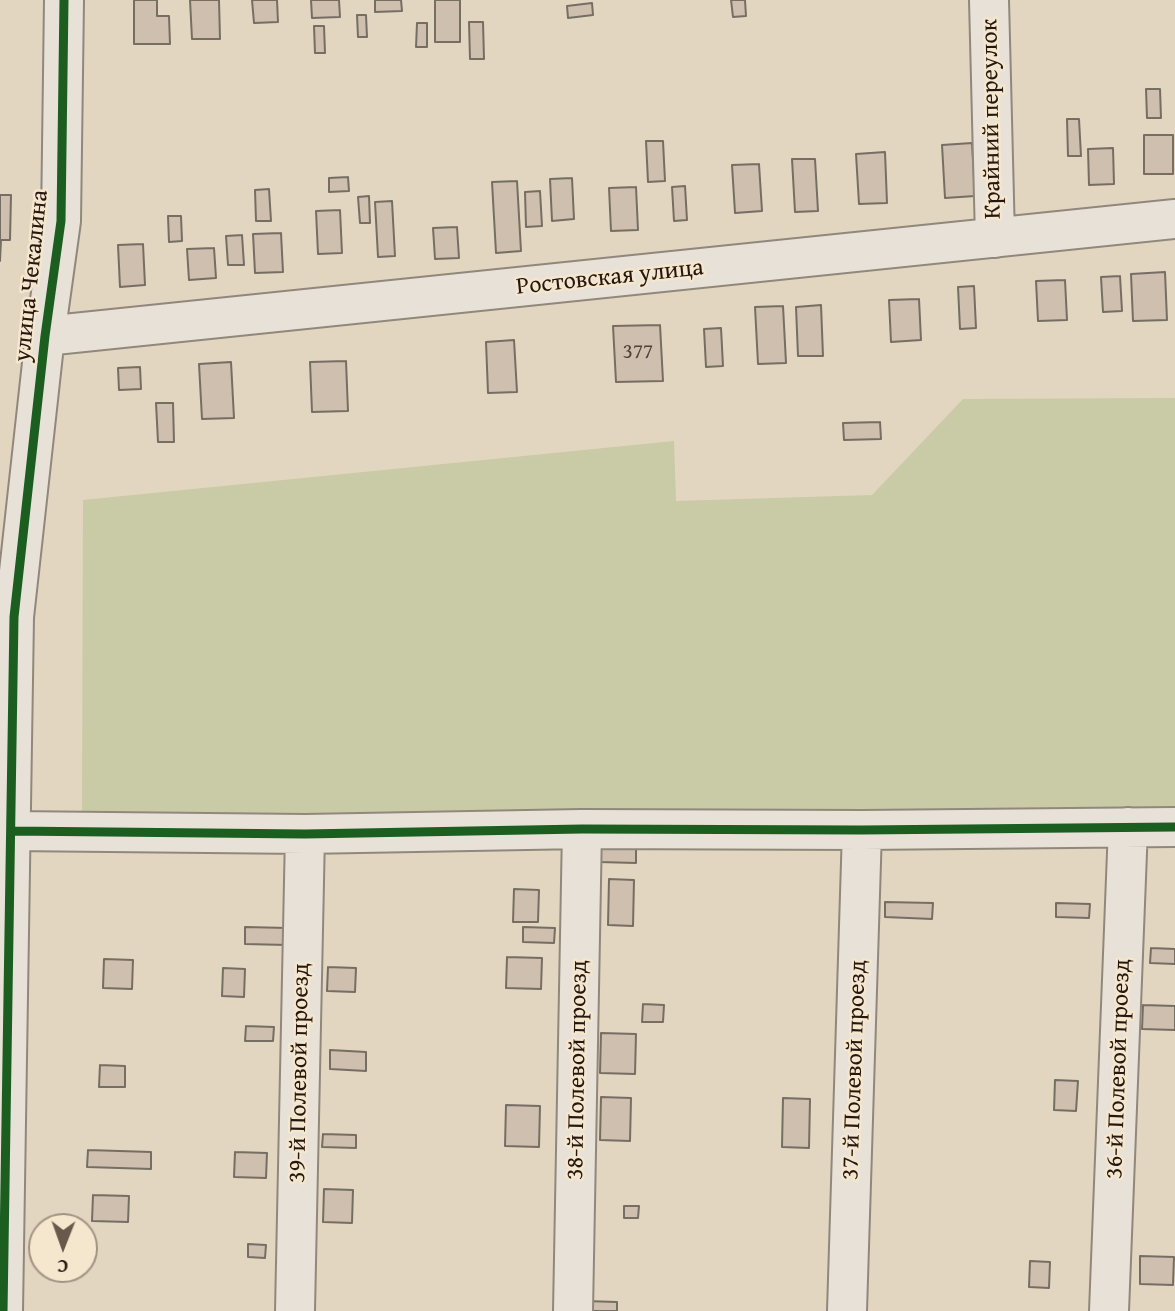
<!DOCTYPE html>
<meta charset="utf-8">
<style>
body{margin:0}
#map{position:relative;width:1175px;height:1311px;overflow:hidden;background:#e2d6c1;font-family:"Gentium Book Plus",serif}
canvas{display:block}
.north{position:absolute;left:28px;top:1213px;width:70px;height:70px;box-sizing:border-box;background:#f5e6ce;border:2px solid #a29382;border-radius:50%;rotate:181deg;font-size:19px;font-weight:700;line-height:28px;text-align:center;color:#25170f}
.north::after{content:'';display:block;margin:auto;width:24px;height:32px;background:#675a4d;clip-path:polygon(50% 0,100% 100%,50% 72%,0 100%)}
</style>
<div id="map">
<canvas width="1175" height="1311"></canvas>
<div class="north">С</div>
</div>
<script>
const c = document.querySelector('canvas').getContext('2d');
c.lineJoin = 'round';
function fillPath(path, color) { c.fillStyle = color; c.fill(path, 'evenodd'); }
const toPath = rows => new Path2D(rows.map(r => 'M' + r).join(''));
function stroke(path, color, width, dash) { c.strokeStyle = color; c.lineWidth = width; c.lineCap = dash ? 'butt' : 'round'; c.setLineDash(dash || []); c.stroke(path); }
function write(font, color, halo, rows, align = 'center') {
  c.font = font + ' "Gentium Book Plus",serif'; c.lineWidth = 5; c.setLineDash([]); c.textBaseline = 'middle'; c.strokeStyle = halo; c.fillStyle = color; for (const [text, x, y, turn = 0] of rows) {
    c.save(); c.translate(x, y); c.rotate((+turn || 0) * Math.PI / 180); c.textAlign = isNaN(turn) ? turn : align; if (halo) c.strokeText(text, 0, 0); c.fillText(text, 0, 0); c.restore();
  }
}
fillPath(toPath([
 [1175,398,1175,809,82,822,83,500,674,441,676,501,872,495,963,399]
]), '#c9caa6');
const building = toPath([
 [134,0,157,0,157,16,169,16,170,44,134,44,134,0],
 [190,0,219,0,220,39,192,39,190,0],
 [252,0,277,0,278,22,254,23,252,0],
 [311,0,339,0,340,17,312,18,311,0],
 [375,0,401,0,402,11,375,12,375,0],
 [435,0,460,0,460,42,435,42,435,0],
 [731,0,745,0,746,16,733,17,731,0],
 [592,3,593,15,568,18,567,6,592,3],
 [357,15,366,15,367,37,358,37,357,15],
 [469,22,483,22,484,59,470,59,469,22],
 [417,23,427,23,427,47,416,47,417,23],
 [314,26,324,26,325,53,315,53,314,26],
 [1146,89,1160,89,1161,118,1147,118,1146,89],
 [1067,119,1079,119,1081,156,1068,156,1067,119],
 [1144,135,1173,135,1173,174,1144,174,1144,135],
 [646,141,663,141,665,181,648,182,646,141],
 [972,143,975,196,945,198,942,145,972,143],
 [1113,148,1114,184,1089,185,1088,149,1113,148],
 [885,152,887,203,859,204,856,154,885,152],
 [792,159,815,159,818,211,795,212,792,159],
 [759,164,762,211,735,213,732,165,759,164],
 [348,177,349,191,329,192,329,178,348,177],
 [572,178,574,219,552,221,550,179,572,178],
 [517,181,521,251,496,253,492,182,517,181],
 [685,186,687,220,674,221,672,187,685,186],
 [636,187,638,230,611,231,609,188,636,187],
 [269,189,271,221,256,221,255,190,269,189],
 [540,191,542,226,526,227,525,192,540,191],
 [0,195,11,195,10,240,1,240,0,261,0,195],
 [369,196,370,223,360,223,358,197,369,196],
 [392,201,395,256,378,257,375,202,392,201],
 [340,210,342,253,318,254,316,211,340,210],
 [168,216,181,216,182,241,169,242,168,216],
 [457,227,459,258,435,259,433,228,457,227],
 [281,233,283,272,255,273,253,234,281,233],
 [242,235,244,265,228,265,226,236,242,235],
 [143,244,145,285,120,287,118,245,143,244],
 [214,248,216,278,189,280,187,249,214,248],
 [1165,272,1167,320,1133,321,1131,274,1165,272],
 [1120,276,1122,311,1103,312,1101,277,1120,276],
 [1065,280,1067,320,1038,321,1036,281,1065,280],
 [974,286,976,328,960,329,958,287,974,286],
 [919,299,921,340,891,342,889,300,919,299],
 [821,305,823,356,798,356,796,307,821,305],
 [783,306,786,363,758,364,755,307,783,306],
 [660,325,663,381,616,382,613,326,660,325],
 [721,328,723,366,706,367,704,329,721,328],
 [514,340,517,392,488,393,486,342,514,340],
 [346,361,348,411,312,412,310,362,346,361],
 [231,362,234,418,202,419,199,364,231,362],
 [140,367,141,389,119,390,118,368,140,367],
 [156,403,173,403,174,442,158,442,156,403],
 [880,422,881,439,844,440,843,423,880,422],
 [599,844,636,845,636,863,599,862,599,844],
 [609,879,634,880,633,926,608,925,609,879],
 [514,889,539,890,538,922,513,922,514,889],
 [885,902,933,903,932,919,885,917,885,902],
 [1056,903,1090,904,1089,918,1056,917,1056,903],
 [245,927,288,928,287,945,245,944,245,927],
 [523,927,555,928,554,943,523,942,523,927],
 [1151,948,1175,949,1175,964,1150,963,1151,948],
 [507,957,542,958,541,989,506,988,507,957],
 [104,959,133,960,132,989,103,988,104,959],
 [328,967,356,968,355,992,327,991,328,967],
 [223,968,245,969,244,997,222,996,223,968],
 [643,1004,664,1005,663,1022,642,1022,643,1004],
 [1143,1005,1175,1006,1175,1030,1142,1029,1143,1005],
 [246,1026,274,1027,273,1041,245,1041,246,1026],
 [601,1033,636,1034,635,1074,600,1073,601,1033],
 [330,1050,366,1052,366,1071,330,1069,330,1050],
 [100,1065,125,1066,125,1087,99,1087,100,1065],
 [1055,1080,1078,1081,1076,1111,1054,1110,1055,1080],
 [601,1097,631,1098,630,1141,600,1140,601,1097],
 [783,1098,810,1099,809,1148,782,1147,783,1098],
 [506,1105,540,1106,539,1147,505,1146,506,1105],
 [323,1134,356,1135,356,1148,322,1147,323,1134],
 [88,1150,151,1152,151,1169,87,1167,88,1150],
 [235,1152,267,1153,266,1178,234,1177,235,1152],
 [324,1189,353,1190,352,1223,323,1222,324,1189],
 [93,1195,129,1196,128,1222,92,1221,93,1195],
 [624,1206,639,1206,638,1218,624,1218,624,1206],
 [248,1244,266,1245,265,1258,248,1257,248,1244],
 [1140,1256,1174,1257,1173,1285,1140,1284,1140,1256],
 [1030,1261,1050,1262,1049,1288,1029,1287,1030,1261],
 [585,1301,617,1302,617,1311,585,1311,585,1301]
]);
fillPath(building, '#cebfae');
stroke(building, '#766e63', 2);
const minor = toPath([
 [989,0,995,238],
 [45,336,1175,219],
 [11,831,305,834,582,829,862,830,1175,827],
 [3,1311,14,617,45,336,61,221,64,0],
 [295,1311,305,834],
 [573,1311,582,829],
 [847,1311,862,830],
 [1109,1311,1128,827]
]);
stroke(minor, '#91887b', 42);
stroke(minor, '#e7e1d7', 38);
stroke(toPath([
 [11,831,305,834,582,829,862,830,1175,827],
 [3,1311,14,617,45,336,61,221,64,0]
]), '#1b5e20', 9);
write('21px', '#4f4137', null, [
 ["377",638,353]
]);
write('24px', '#25170f', '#f5e6ce', [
 ["Крайний переулок",992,119,-91],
 ["улица Чекалина",32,276,-84],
 ["Ростовская улица",610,278,-6],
 ["36-й Полевой проезд",1119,1069,-88],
 ["38-й Полевой проезд",578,1070,-89],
 ["37-й Полевой проезд",855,1070,-88],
 ["39-й Полевой проезд",300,1073,-89]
]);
</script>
